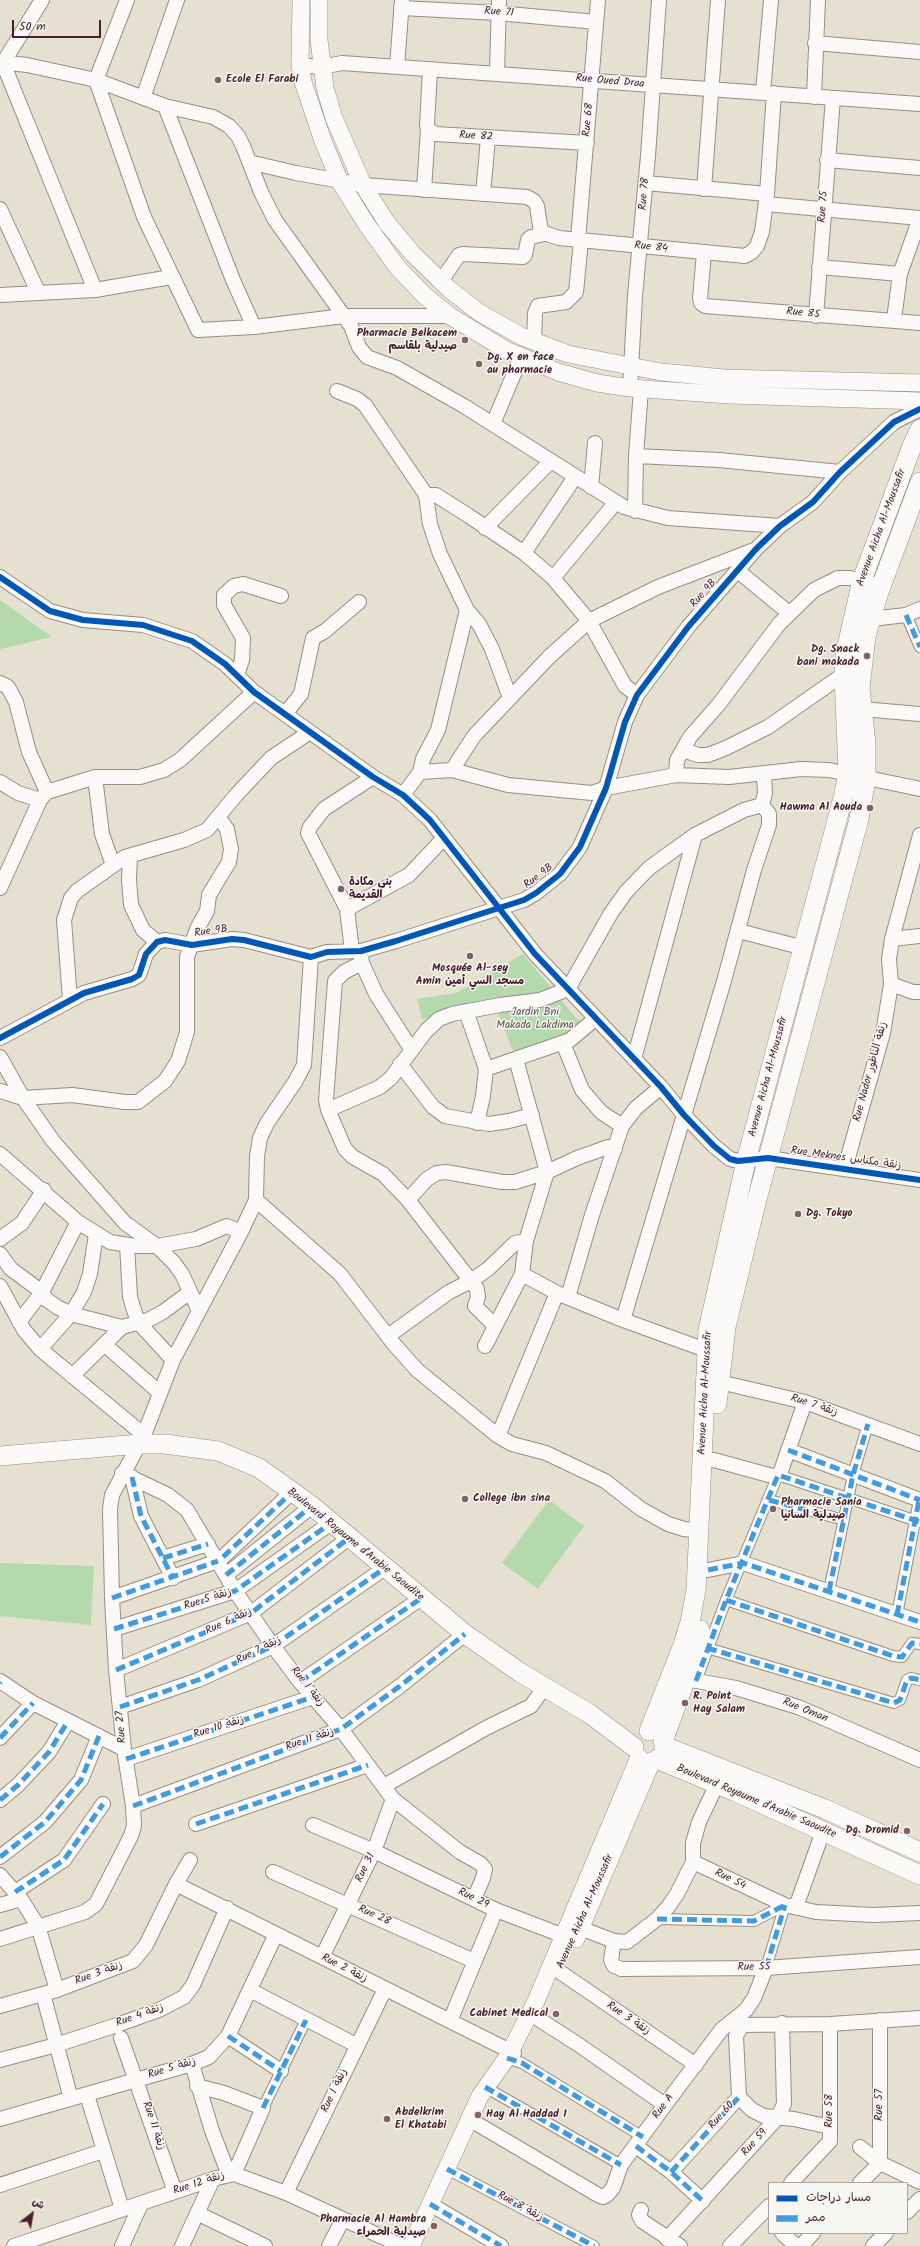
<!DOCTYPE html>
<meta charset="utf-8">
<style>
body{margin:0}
#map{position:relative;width:920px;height:2246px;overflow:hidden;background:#e6e0d1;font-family:Kalam,"Playpen Sans Arabic",sans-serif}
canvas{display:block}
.legend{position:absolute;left:768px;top:2182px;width:140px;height:52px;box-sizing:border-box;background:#f6f6f2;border:1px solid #b1a0a2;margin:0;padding:5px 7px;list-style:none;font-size:12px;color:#4a1f2b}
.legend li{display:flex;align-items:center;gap:8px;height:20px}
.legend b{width:20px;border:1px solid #b1a0a2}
.north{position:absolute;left:12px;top:2194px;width:40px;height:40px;-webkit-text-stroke:3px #f6f6f2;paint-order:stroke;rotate:31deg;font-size:11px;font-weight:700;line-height:16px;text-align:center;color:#4a1f2b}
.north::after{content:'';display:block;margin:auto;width:14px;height:18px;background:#4a1f2b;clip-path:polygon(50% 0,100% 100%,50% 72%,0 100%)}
.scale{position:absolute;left:12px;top:20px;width:89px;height:18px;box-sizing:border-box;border:2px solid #4a1f2b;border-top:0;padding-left:5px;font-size:12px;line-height:14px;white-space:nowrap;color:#4a1f2b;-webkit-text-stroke:3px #f6f6f2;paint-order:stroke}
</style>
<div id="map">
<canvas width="920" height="2246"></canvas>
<ul class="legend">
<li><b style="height:5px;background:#0057b8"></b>مسار دراجات</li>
<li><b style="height:5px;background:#409be1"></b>ممر</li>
</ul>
<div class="north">ش</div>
<div class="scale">50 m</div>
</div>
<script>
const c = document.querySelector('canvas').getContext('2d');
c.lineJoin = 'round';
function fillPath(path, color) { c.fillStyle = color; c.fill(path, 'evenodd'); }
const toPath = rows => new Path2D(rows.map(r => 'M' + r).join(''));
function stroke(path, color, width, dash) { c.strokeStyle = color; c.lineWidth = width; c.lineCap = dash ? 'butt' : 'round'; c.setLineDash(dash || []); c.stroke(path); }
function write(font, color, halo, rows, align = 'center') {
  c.font = font + ' Kalam,"Playpen Sans Arabic",sans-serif'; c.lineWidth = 3; c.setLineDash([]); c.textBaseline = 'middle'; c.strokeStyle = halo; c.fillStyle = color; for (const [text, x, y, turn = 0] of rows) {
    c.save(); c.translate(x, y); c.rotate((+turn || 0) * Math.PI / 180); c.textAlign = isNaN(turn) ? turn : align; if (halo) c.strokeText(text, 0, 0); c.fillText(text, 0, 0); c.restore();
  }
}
fillPath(toPath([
 [0,600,52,637,0,649],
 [523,954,585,1029,518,1064,497,1010,422,1019,417,999,456,993],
 [549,1500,584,1526,538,1589,502,1563],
 [0,1563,94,1566,91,1625,0,1616]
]), '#b4d9ad');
const pedestrian = toPath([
 [906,615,920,647],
 [769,1500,844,1520],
 [829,1591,853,1475,868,1424],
 [726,1600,893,1656,902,1657,912,1643,920,1644],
 [897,1615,919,1500],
 [707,1648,894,1703,900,1700,907,1680,911,1678,920,1680],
 [696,1681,726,1600,778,1475,920,1522],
 [657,1919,754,1921,785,1905],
 [766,1968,785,1905],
 [507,2058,522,2063,643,2137],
 [485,2087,621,2165],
 [263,2108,306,2020],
 [447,2169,594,2246]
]);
const minor = toPath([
 [42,0,3,63,95,290],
 [127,0,96,80,144,217,198,330,254,327,344,316,450,316],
 [401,8,498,13,596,22],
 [815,43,920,52],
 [0,62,27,65,96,80,165,106,213,117,229,126,238,136,243,146,261,192,275,220,351,326,359,347,367,357,397,368,464,406,624,507,668,518,780,526],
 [300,65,321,67,342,63,920,104],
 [397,67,402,0],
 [430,70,427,125,428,129,435,134,587,143],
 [497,74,499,0],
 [763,92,771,0],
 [814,97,818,0],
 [143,98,177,0],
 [165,106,233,280,254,327],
 [827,160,920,168],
 [249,162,296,173,363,185,527,197,534,201,537,206,541,232,559,238,745,256,752,252,757,246,762,232,767,194,774,93],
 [646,183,767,194],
 [704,189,718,0],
 [424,190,428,129],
 [483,194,488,138],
 [766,204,920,218],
 [0,209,38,292],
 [578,240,598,0],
 [704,253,700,298,701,303,705,306,920,323],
 [819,267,900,274],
 [441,281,459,255,463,254,523,257,525,255,528,240,531,237,544,234],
 [0,295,95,290,171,277],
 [895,312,900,274,920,218],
 [816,316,833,98],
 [534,342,535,313,538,306,566,302,576,292,581,241],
 [630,388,635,296,648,156,659,0],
 [337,391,357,399,365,405,426,495,436,495,469,516,524,553,553,578,589,621,625,686,637,695],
 [493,424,521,357],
 [636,456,719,460,840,472],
 [591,487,595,443],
 [426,495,430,524,440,554,467,610,479,624,492,649,510,698],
 [635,511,636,456,641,389],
 [485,528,551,461],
 [524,553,575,477],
 [738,571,789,613],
 [0,577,50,611,83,620,143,625,192,641,225,664,254,692,373,777,403,795,430,820,535,954,661,1087,684,1115,714,1146,730,1159,738,1161,768,1158,920,1180],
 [553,578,616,502],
 [871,619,906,615,920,609],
 [237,675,242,660,243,638,224,605,224,595,234,586,243,584,281,596],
 [0,683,8,687,16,702,29,752,47,792],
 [862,709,920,714],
 [285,714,301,694,313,638,325,631,359,602],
 [683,750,698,755,708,755,726,748,768,727,844,674],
 [452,770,474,736,549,657,589,621,658,587,754,550],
 [420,772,452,770,508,785,592,793,606,788,676,775,729,777,801,769,829,770,920,789],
 [676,775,677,760,690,737,719,704,779,624,814,590,838,578,850,578,881,586],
 [95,777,102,834,113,865],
 [0,782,18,793,40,800],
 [403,795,420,772,423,759,438,730,467,610],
 [130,856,129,880,131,905,143,930,157,942],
 [0,888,40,800,47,792,95,777,140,777,164,770,180,760,254,692],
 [347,909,409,875,444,838],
 [739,931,804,948],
 [892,939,920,936],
 [352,951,347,909,308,833,310,827,324,809,373,777],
 [361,955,362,963,376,994,411,1049],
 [362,963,344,972,335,981,326,1100,328,1110,345,1149,353,1157,383,1174,408,1200,477,1289,478,1297,475,1306,495,1326],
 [891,984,913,992,920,992],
 [70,1000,64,920,71,898,77,891,125,857,184,840,207,830,237,794,271,758,310,732],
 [466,1011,486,1069,483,1096,477,1123],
 [0,1038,84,993,132,979,139,975,146,954,157,942,165,940,192,945,232,939,244,940,311,957,327,952,361,951,396,941,524,900,536,893,560,874,580,847,606,788,625,722,637,695,688,627,756,549,780,526,813,502,840,472,894,422,920,409],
 [563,1043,582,1090,601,1112,622,1126],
 [0,1057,23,1098,53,1141,125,1223,157,1246,174,1263,182,1274,199,1311],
 [634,1059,695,835],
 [400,1064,433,1107,445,1116,489,1124,509,1121,532,1115],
 [486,1069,570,1040,595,1019],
 [0,1091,23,1098,72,1095,125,1102,138,1102,165,1081,178,1061,187,1032,187,957,197,929,207,911,209,895,229,862,231,849,227,829,219,818],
 [328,1110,380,1087,391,1078,426,1031,439,1019,452,1014,500,1005,540,1000,568,989,611,913,626,892,649,868,695,835,744,810,762,805,765,793,764,775],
 [0,1154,78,1222,110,1242,135,1246,157,1246,196,1239,227,1226,241,1232],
 [845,1168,883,1033,891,984,889,959,892,939,920,835],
 [256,1200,340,1274,393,1343,417,1370,498,1436,512,1444,546,1453,605,1481,641,1509,668,1524,684,1529,700,1531],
 [408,1200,427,1179,437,1173,446,1172,502,1182,515,1182,547,1172,577,1158,608,1147,615,1149],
 [0,1239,22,1223,44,1190],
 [127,1245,130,1297,134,1310,138,1322,173,1360],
 [0,1254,11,1269,42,1292,46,1299,57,1307,71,1314,114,1325,122,1327,148,1320,163,1312,190,1292],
 [522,1274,557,1293,623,1320,706,1350,716,1352],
 [0,1286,24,1330,40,1349,144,1435],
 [568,1297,592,1215,622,1126,636,1108,661,1087],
 [623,1320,724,981,754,870,769,825,769,814,762,805],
 [19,1322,42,1292,78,1222],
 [388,1336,449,1292,471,1281,488,1269,515,1243,526,1241],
 [104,1344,160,1393],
 [485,1346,522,1274,526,1241,547,1172,516,1059],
 [40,1349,71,1314,84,1292,90,1274,96,1234],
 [72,1376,122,1327],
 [711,1380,805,1402,920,1444],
 [498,1436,557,1293],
 [788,1450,920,1500],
 [702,1461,714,1460,776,1477,781,1471,805,1402],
 [122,1473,168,1495,187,1510,235,1591,273,1646,300,1682,341,1729,393,1799,460,1852,481,1864,485,1869,483,1878,474,1899],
 [132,1477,141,1516,173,1578],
 [223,1557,292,1492],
 [163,1558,208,1544],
 [708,1570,743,1563,920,1622],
 [226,1575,312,1506],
 [112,1598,218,1561],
 [114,1629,235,1591,331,1523],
 [116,1670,251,1613,349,1538],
 [686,1679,736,1688,798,1707,920,1760],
 [0,1681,33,1703,124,1749],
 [300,1682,420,1599],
 [120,1707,198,1680,273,1646,385,1568],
 [0,1738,33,1703],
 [126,1759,313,1697],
 [384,1786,486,1728,531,1706,544,1688],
 [0,1800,18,1785,49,1752,68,1721],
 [133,1806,341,1729,400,1686,465,1634],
 [196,1824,368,1765],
 [313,1825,374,1851,496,1910,572,1939],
 [0,1857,45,1822,81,1780,99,1736],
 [693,1862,785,1905,816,1912,873,1915,920,1913],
 [273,1872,474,1961],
 [0,1875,21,1899,38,1926,57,1990],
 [176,1884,514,2053],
 [15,1892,64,1860,103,1804],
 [0,1905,21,1899],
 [796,1907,823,1831],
 [580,1928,614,1941,627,1942,657,1919,668,1907,677,1894,693,1862,693,1843,699,1822,717,1784],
 [0,1939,85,1912,96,1904,131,1836,134,1826,133,1806,124,1749,116,1670,112,1598,110,1509,112,1495,144,1435,173,1360,241,1232,256,1200,257,1156,260,1138,267,1123,295,1082,304,1065,311,957],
 [614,1941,611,1960,614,1966,621,1969,766,1968,920,1957],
 [322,1957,374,1851,393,1799],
 [560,1972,696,2065],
 [250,1990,356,2045],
 [43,1994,71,2099],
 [0,2006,57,1990,133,1961,146,1945,176,1884,190,1860],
 [537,2018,579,2045,665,2105],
 [450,2021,496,1910],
 [742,2025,830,2024,920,2018],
 [228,2036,281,2071],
 [121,2038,175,2192],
 [0,2060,56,2045,117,2025,159,2010,184,1997,193,1985,227,1908],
 [192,2064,212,2131,229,2175],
 [197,2086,224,2093,263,2108,234,2174],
 [87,2095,122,2209],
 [739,2097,752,2110,764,2116,794,2119,830,2127],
 [0,2119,192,2064,209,2057,228,2036,276,1934],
 [469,2119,598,2195,603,2197,607,2195,613,2188,621,2165,665,2105,722,2029,746,2010,754,1998,766,1968],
 [636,2146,671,2172,703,2201],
 [860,2147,880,2163,920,2182],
 [671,2172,739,2097,736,2036,742,2025],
 [791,2183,830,2141,830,2024],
 [860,2183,880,2163,880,2020],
 [0,2185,103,2151],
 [286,2193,385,1989],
 [430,2204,501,2246],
 [641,2210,639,2215,642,2221,680,2246],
 [907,2212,920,2199],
 [197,2213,265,2246],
 [782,2233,796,2246],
 [667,2239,778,2117,784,2104,782,2023],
 [14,2246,213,2179,234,2174,286,2193,402,2246],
 [122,2246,141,2204],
 [182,2246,213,2179],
 [329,2246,343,2219],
 [730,2246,769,2206],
 [801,2246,813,2233],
 [873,2246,886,2233]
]);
const tertiary = toPath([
 [301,0,300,65,303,82,323,141,340,182,367,225,398,268,425,296,450,316,506,350,558,372,597,383,630,388,729,395,920,401],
 [319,0,319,40,325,88,334,118,363,185,387,223,413,254,449,289,480,313,523,337,568,354,661,372,724,378,920,383],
 [576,1939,652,1761],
 [411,2246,480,2096,508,2056,536,2001,639,1757]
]);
const secondary = toPath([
 [717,1404,726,1327,756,1203,859,819,866,778,866,744,860,688,866,636,879,592,920,482],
 [0,1456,139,1444,165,1444,218,1451,259,1468,312,1506,465,1634,521,1673,590,1714,634,1747],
 [649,1731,683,1645,690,1622,696,1590,708,1330,746,1161,844,794,848,773,844,674,845,655,862,580,912,446,920,429],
 [663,1741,686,1679,700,1630],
 [664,1746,825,1809,920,1852],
 [657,1759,736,1792,920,1875]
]);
stroke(pedestrian, '#978d87', 12);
stroke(minor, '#978d87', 16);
stroke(tertiary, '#978d87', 18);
stroke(secondary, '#978d87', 20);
stroke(pedestrian, '#fbfaf8', 10);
stroke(minor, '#fbfaf8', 14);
stroke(tertiary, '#fbfaf8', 17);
stroke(secondary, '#fbfaf8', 19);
stroke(toPath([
 [906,615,920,647],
 [788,1450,920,1500],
 [132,1477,141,1516,173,1578],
 [769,1500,844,1520],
 [223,1557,292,1492],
 [163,1558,208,1544],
 [708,1570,743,1563,920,1622],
 [226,1575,312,1506],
 [829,1591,853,1475,868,1424],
 [112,1598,218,1561],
 [726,1600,893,1656,902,1657,912,1643,920,1644],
 [897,1615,919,1500],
 [114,1629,235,1591,331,1523],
 [707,1648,894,1703,900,1700,907,1680,911,1678,920,1680],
 [116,1670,251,1613,349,1538],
 [696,1681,726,1600,778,1475,920,1522],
 [300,1682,420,1599],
 [0,1683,1,1682],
 [120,1707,198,1680,273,1646,385,1568],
 [0,1738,33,1703],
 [126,1759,313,1697],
 [0,1800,18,1785,49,1752,68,1721],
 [133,1806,341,1729,400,1686,465,1634],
 [196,1824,368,1765],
 [0,1857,45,1822,81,1780,99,1736],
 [15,1892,64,1860,103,1804],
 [657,1919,754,1921,785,1905],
 [766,1968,785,1905],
 [228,2036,281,2071],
 [507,2058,522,2063,643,2137],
 [485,2087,621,2165],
 [263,2108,306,2020],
 [636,2146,671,2172,703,2201],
 [447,2169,594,2246],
 [671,2172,739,2097],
 [430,2204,501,2246]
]), '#409be1', 5, [10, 5]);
stroke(toPath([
 [0,577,50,611,83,620,143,625,192,641,225,664,254,692,373,777,403,795,430,820,535,954,661,1087,684,1115,714,1146,730,1159,738,1161,768,1158,920,1180],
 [0,1038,84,993,132,979,139,975,146,954,157,942,165,940,192,945,232,939,244,940,311,957,327,952,361,951,396,941,524,900,536,893,560,874,580,847,606,788,625,722,637,695,688,627,756,549,780,526,813,502,840,472,894,422,920,409]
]), '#0057b8', 6);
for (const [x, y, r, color] of [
 [218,80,4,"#816365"],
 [465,340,4,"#816365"],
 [479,364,4,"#816365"],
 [867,656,4,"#816365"],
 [870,808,4,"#816365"],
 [341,889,4,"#816365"],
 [470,956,4,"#816365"],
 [798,1214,4,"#816365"],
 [465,1499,4,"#816365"],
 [773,1509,4,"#816365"],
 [685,1703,4,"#816365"],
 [907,1831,4,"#816365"],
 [556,2014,4,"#816365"],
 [478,2115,4,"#816365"],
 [387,2119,4,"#816365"],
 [434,2226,4,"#816365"]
]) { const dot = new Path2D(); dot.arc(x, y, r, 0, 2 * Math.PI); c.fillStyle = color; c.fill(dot); stroke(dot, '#f6f6f2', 1.5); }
write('11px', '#4a1f2b', '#f6f6f2', [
 ["Rue 71",499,13,4],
 ["Rue Oued Draa",610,82,5],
 ["Rue 68",589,120,-85],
 ["Rue 82",476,137,3],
 ["Rue 78",645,194,-85],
 ["Rue 75",824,207,-86],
 ["Rue 84",651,248,6],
 ["Rue 85",803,314,6],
 ["Avenue Aicha Al-Moussafir",882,528,-70],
 ["Rue 9B",704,594,-48],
 ["Rue 9B",539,877,-37],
 ["Rue 9B",211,932,-8],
 ["Rue Nador زنقة الناظور",871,1072,-75],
 ["Avenue Aicha Al-Moussafir",769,1077,-75],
 ["Rue Meknes زنقة مكناس",846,1159,8],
 ["Avenue Aicha Al-Moussafir",706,1393,-87],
 ["Rue 7 زنقة",814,1406,18],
 ["Boulevard Royaume d'Arabie Saoudite",355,1545,39],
 ["Rue 5 زنقة",208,1600,-18],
 ["Rue 6 زنقة",229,1622,-25],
 ["Rue 7 زنقة",259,1651,-27],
 ["Rue 1 زنقة",307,1687,51],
 ["Rue Oman",805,1711,22],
 ["Rue 27",122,1727,-95],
 ["Rue 10 زنقة",219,1728,-18],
 ["Rue 11 زنقة",310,1740,-19],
 ["Boulevard Royaume d'Arabie Saoudite",756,1802,23],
 ["Rue 31",366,1868,-64],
 ["Rue 54",730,1880,26],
 ["Rue 29",473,1899,26],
 ["Avenue Aicha Al-Moussafir",586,1912,-66],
 ["Rue 28",374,1916,25],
 ["Rue 55",754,1968,-1],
 ["Rue 2 زنقة",344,1969,27],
 ["Rue 3 زنقة",99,1974,-20],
 ["Rue 4 زنقة",140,2016,-20],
 ["Rue 3 زنقة",628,2019,34],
 ["Rue 5 زنقة",172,2069,-17],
 ["Rue 1 زنقة",335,2091,-65],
 ["Rue 57",880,2105,-90],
 ["Rue A",664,2107,-54],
 ["Rue 58",830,2111,-90],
 ["Rue 60",722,2116,-48],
 ["Rue 11 زنقة",153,2126,71],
 ["Rue 59",755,2143,-48],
 ["Rue 12 زنقة",199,2184,-18],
 ["Rue 8 زنقة",520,2207,28]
]);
write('bold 11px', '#4a1f2b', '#f6f6f2', [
 ["Ecole El Farabi",226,80],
 ["Pharmacie Belkacem",457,334,"right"],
 ["صيدلية بلقاسم",457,347,"right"],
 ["Dg. X en face",487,358],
 ["au pharmacie",487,371],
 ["Dg. Snack",859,650,"right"],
 ["bani makada",859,663,"right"],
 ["Hawma Al Aouda",862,808,"right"],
 ["بني مكادة",349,883],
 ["القديمة",349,896],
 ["Mosquée Al-sey",470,969,"center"],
 ["Amin مسجد السي أمين",470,982,"center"],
 ["Dg. Tokyo",806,1214],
 ["College ibn sina",473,1499],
 ["Pharmacie Sania",781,1503],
 ["صيدلية السانيا",781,1516],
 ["R. Point",693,1697],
 ["Hay Salam",693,1710],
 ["Dg. Dromid",899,1831,"right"],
 ["Cabinet Medical",548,2014,"right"],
 ["Abdelkrim",395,2113],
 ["El Khatabi",395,2126],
 ["Hay Al Haddad 1",486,2115],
 ["Pharmacie Al Hambra",426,2220,"right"],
 ["صيدلية الحمراء",426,2233,"right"]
], 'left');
write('11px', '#5e5549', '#f6f6f2', [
 ["Jardin Bni",535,1013],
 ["Makada Lakdima",535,1026]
]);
</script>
